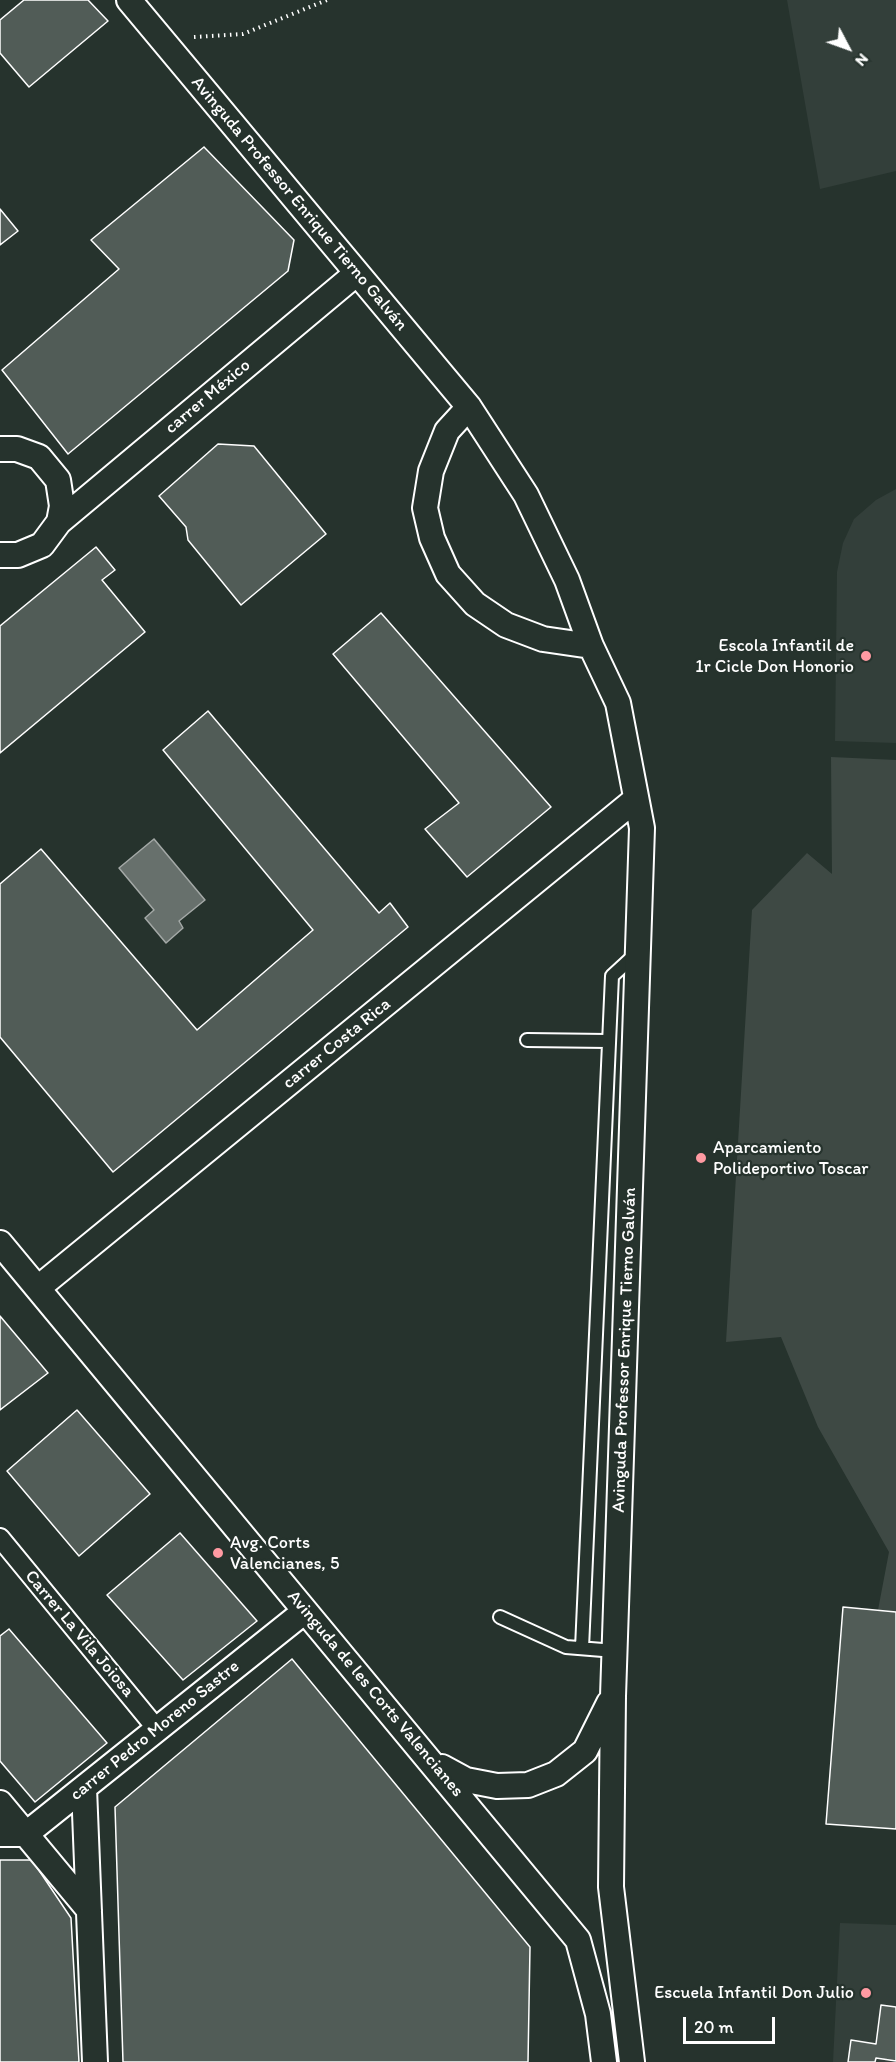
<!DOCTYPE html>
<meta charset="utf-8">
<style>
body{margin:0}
#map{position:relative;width:896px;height:2062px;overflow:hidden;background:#26332d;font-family:Itim,sans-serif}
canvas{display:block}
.north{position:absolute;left:818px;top:18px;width:60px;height:60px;-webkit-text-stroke:4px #26332d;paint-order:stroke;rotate:131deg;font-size:16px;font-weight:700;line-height:24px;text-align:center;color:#fff}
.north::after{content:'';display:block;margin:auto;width:21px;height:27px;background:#fff;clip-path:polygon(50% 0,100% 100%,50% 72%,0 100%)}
.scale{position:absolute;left:683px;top:2017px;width:92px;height:27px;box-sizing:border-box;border:3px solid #fff;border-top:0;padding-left:8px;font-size:18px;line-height:21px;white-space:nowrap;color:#fff;-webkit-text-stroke:4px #26332d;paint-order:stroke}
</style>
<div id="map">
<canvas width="896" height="2062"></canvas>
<div class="north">N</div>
<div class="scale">20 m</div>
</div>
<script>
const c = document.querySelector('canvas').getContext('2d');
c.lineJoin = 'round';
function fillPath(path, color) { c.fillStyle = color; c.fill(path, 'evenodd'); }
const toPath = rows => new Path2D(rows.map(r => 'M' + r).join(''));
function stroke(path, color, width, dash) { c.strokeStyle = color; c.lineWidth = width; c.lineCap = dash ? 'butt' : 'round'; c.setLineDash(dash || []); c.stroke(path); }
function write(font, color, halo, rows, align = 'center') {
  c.font = font + ' Itim,sans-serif'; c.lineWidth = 4.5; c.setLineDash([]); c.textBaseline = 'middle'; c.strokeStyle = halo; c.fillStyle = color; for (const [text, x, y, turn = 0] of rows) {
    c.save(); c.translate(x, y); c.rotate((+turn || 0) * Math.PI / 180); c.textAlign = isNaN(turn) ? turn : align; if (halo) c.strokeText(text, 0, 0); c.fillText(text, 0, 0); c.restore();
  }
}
fillPath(toPath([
 [787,0,896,0,896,171,820,189],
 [896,489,896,743,835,741,837,572,843,543,854,519,876,500],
 [840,1923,896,1925,896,2062,833,2062]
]), '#333f3a');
fillPath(toPath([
 [831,757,896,760,896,1612,878,1610,889,1552,818,1427,781,1337,726,1342,752,910,807,853,832,874]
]), '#3e4944');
const water = toPath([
 [154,839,205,900,179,921,183,928,166,943,145,918,154,910,119,868,154,839]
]);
fillPath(water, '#67706c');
stroke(water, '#a4a9a7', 1.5);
const building = toPath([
 [24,0,88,0,108,21,29,87,0,53,0,20,24,0],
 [204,147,294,240,288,271,68,454,2,370,119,269,91,240,204,147],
 [0,209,18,231,0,245,0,209],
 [218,444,254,446,326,534,241,605,188,540,186,527,159,496,218,444],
 [96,547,115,570,102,580,145,632,0,753,0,626,96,547],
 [381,613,551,807,467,877,425,829,459,803,333,654,381,613],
 [208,711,379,913,390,903,408,927,113,1172,0,1037,0,884,41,849,197,1030,313,930,163,750,208,711],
 [0,1316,48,1373,0,1410,0,1316],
 [77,1410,150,1494,79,1556,7,1471,77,1410],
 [180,1533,257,1621,183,1680,107,1595,180,1533],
 [843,1607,896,1612,896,1829,826,1824,843,1607],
 [9,1629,107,1743,35,1802,0,1761,0,1636,9,1629],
 [292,1659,530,1947,528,2062,123,2062,115,1807,292,1659],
 [0,1860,32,1860,71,1918,79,2062,0,2062,0,1860],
 [881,2005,896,2007,896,2061,876,2058,875,2062,848,2062,851,2040,876,2044,881,2005]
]);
fillPath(building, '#515c57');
stroke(building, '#fff', 1.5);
const service = toPath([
 [527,1040,607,1041],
 [500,1617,566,1647,615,1651],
 [582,1648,612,976,637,953]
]);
const pedestrian = toPath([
 [0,1538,157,1729]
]);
const minor = toPath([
 [129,0,469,407,526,495,567,580,591,646,618,703,642,828,613,1696,611,1887,632,2062],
 [469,407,447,431,431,471,425,508,432,538,448,574,475,604,506,625,543,639,591,646],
 [0,449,17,449,39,457,58,480,62,506,59,522,42,545,18,555,0,555],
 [59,522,357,273],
 [0,1243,578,1940,598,2014,604,2062],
 [38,1288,636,799],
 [442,1767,466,1780,497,1786,528,1785,556,1774,585,1751,609,1703],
 [84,1788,95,2062],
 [0,1803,89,1910],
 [0,1834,26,1834,305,1611]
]);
stroke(service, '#fff', 16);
stroke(pedestrian, '#fff', 22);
stroke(minor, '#fff', 28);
stroke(toPath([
 [194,37,243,34,327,0]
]), '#fff', 4, [1.5, 4.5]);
stroke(service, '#26332d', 12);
stroke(pedestrian, '#26332d', 18);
stroke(minor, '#26332d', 24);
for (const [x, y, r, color] of [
 [866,656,6,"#ff9aa2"],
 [701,1158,6,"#ff9aa2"],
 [218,1553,6,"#ff9aa2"],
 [866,1993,6,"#ff9aa2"]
]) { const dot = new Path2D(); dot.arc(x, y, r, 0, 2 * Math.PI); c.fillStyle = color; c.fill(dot); stroke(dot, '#26332d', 2); }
write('18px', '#fff', '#26332d', [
 ["Avinguda Professor Enrique Tierno Galván",299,204,50],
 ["carrer México",208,397,-40],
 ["carrer Costa Rica",337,1044,-39],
 ["Avinguda Professor Enrique Tierno Galván",625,1350,-88],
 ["Carrer La Vila Joiosa",79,1634,50],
 ["Avinguda de les Corts Valencianes",375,1694,50],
 ["carrer Pedro Moreno Sastre",155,1731,-39]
]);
write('18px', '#fff', '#26332d', [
 ["Escola Infantil de",854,646],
 ["1r Cicle Don Honorio",854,667],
 ["Aparcamiento",713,1148,"left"],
 ["Polideportivo Toscar",713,1169,"left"],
 ["Avg. Corts",230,1543,"left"],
 ["Valencianes, 5",230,1564,"left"],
 ["Escuela Infantil Don Julio",854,1993]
], 'right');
</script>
